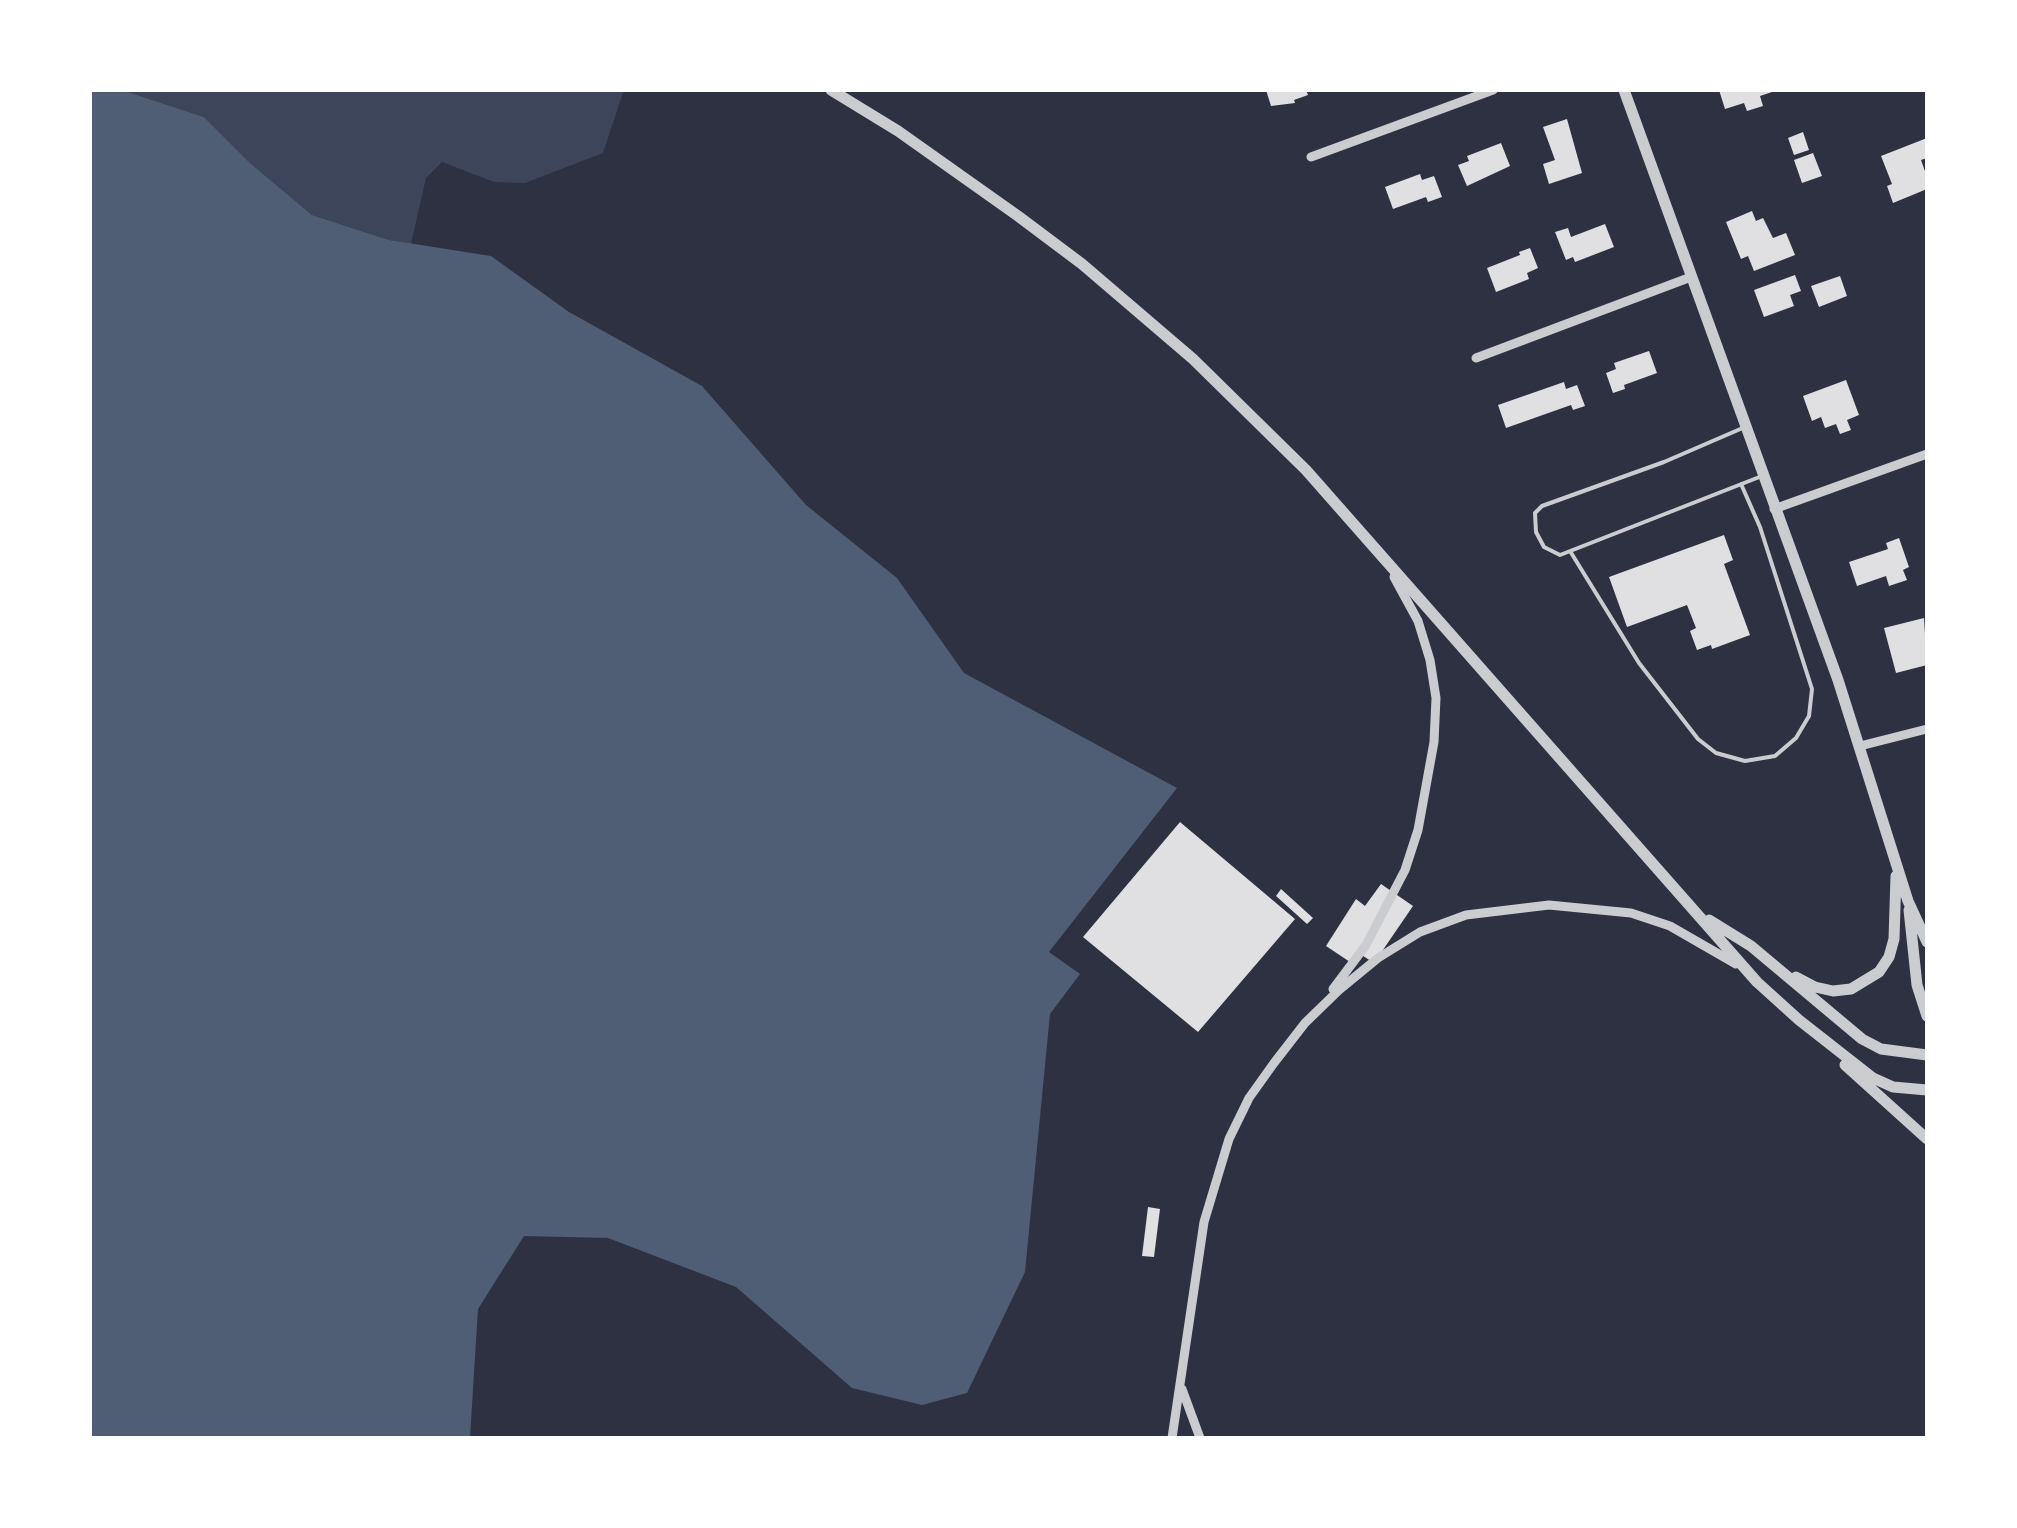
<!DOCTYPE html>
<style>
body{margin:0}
#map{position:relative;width:2017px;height:1528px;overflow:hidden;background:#2d3142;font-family:Quicksand,sans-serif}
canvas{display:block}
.frame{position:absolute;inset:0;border:92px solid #fff;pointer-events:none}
</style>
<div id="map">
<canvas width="2017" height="1528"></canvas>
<div class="frame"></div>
</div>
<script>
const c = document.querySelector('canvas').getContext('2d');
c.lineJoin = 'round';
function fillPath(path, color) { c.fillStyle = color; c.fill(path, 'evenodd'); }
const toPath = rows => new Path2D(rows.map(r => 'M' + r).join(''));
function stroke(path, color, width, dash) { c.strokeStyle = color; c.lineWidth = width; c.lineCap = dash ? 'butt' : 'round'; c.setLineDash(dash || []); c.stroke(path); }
fillPath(toPath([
 [122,90,624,90,603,153,525,183,494,182,442,162,426,178,411,244,389,240,312,215,250,163,204,117]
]), '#3c4559');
fillPath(toPath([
 [90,90,122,90,204,117,250,163,312,215,389,240,491,256,569,312,702,386,806,505,897,578,964,673,1177,788,1049,952,1080,974,1050,1014,1025,1272,967,1393,922,1405,852,1388,736,1287,608,1238,524,1236,478,1309,470,1438,90,1438]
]), '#4f5d75');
fillPath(toPath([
 [1266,90,1306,90,1308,95,1294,100,1295,103,1271,106],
 [1719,90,1775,90,1775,91,1760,96,1763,106,1747,111,1744,103,1725,109],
 [1567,119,1582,173,1549,184,1543,164,1555,160,1543,127],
 [1803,132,1809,150,1794,155,1788,138],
 [1927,138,1927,158,1921,160,1927,177,1927,189,1893,203,1887,186,1892,184,1881,156],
 [1501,143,1510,166,1467,186,1458,165,1469,161,1467,156],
 [1813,153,1822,176,1802,183,1794,160],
 [1420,174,1422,180,1434,176,1442,197,1428,202,1426,197,1393,209,1385,187],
 [1752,211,1756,221,1763,218,1773,238,1786,233,1795,255,1754,271,1748,256,1741,259,1726,222],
 [1605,224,1614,247,1575,262,1573,257,1566,260,1555,232,1568,228,1571,237],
 [1530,248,1538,268,1527,273,1529,279,1496,292,1487,268,1520,255,1519,252],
 [1795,275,1801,291,1790,295,1794,306,1764,317,1754,290],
 [1840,276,1847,296,1819,307,1811,286],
 [1649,351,1657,373,1624,385,1625,389,1613,393,1606,373,1616,369,1614,363],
 [1846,380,1859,415,1847,420,1851,430,1840,434,1836,424,1825,428,1821,417,1812,421,1803,396],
 [1564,382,1566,389,1577,385,1585,406,1573,410,1571,405,1506,428,1498,405],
 [1724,535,1733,560,1724,564,1750,635,1712,649,1711,645,1697,650,1690,631,1696,628,1687,605,1627,627,1609,577],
 [1899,538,1909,567,1903,570,1907,580,1889,586,1886,576,1857,586,1849,562,1888,549,1886,543],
 [1924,618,1927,665,1896,673,1884,628],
 [1180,822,1295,919,1198,1032,1083,937],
 [1381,884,1413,906,1374,963,1360,954,1353,964,1326,946,1356,899,1365,906],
 [1281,889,1313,918,1307,924,1276,896],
 [1148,1207,1160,1209,1154,1257,1142,1256]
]), '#e0e0e3');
stroke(toPath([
 [1745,427,1664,462,1542,506,1535,513,1536,532,1544,547,1560,555,1762,476],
 [1570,551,1639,663,1698,739,1716,753,1745,761,1775,756,1796,738,1809,716,1812,689,1760,527,1741,484]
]), '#caccd0', 4);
stroke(toPath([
 [1311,157,1493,90],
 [1476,358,1691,277],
 [1774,509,1927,454],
 [1860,746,1927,729],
 [1333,989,1366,945,1405,870,1418,830,1434,742,1436,698,1430,660,1418,621,1394,577],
 [1182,1389,1200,1438],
 [1172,1438,1204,1222,1229,1139,1249,1098,1274,1063,1305,1023,1339,990,1378,958,1420,932,1466,915,1549,905,1631,913,1670,926,1736,964]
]), '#caccd0', 9);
stroke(toPath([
 [831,90,898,131,1018,216,1082,264,1193,359,1306,470,1757,982,1799,1020,1873,1078,1893,1087,1927,1090],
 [1624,90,1838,680,1908,901,1927,942],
 [1909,910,1917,985,1927,1016],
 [1709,920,1751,946,1862,1039,1881,1049,1927,1055],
 [1796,977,1815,987,1833,991,1851,989,1879,972,1889,957,1894,939,1896,876],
 [1845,1065,1927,1139]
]), '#caccd0', 11);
</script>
